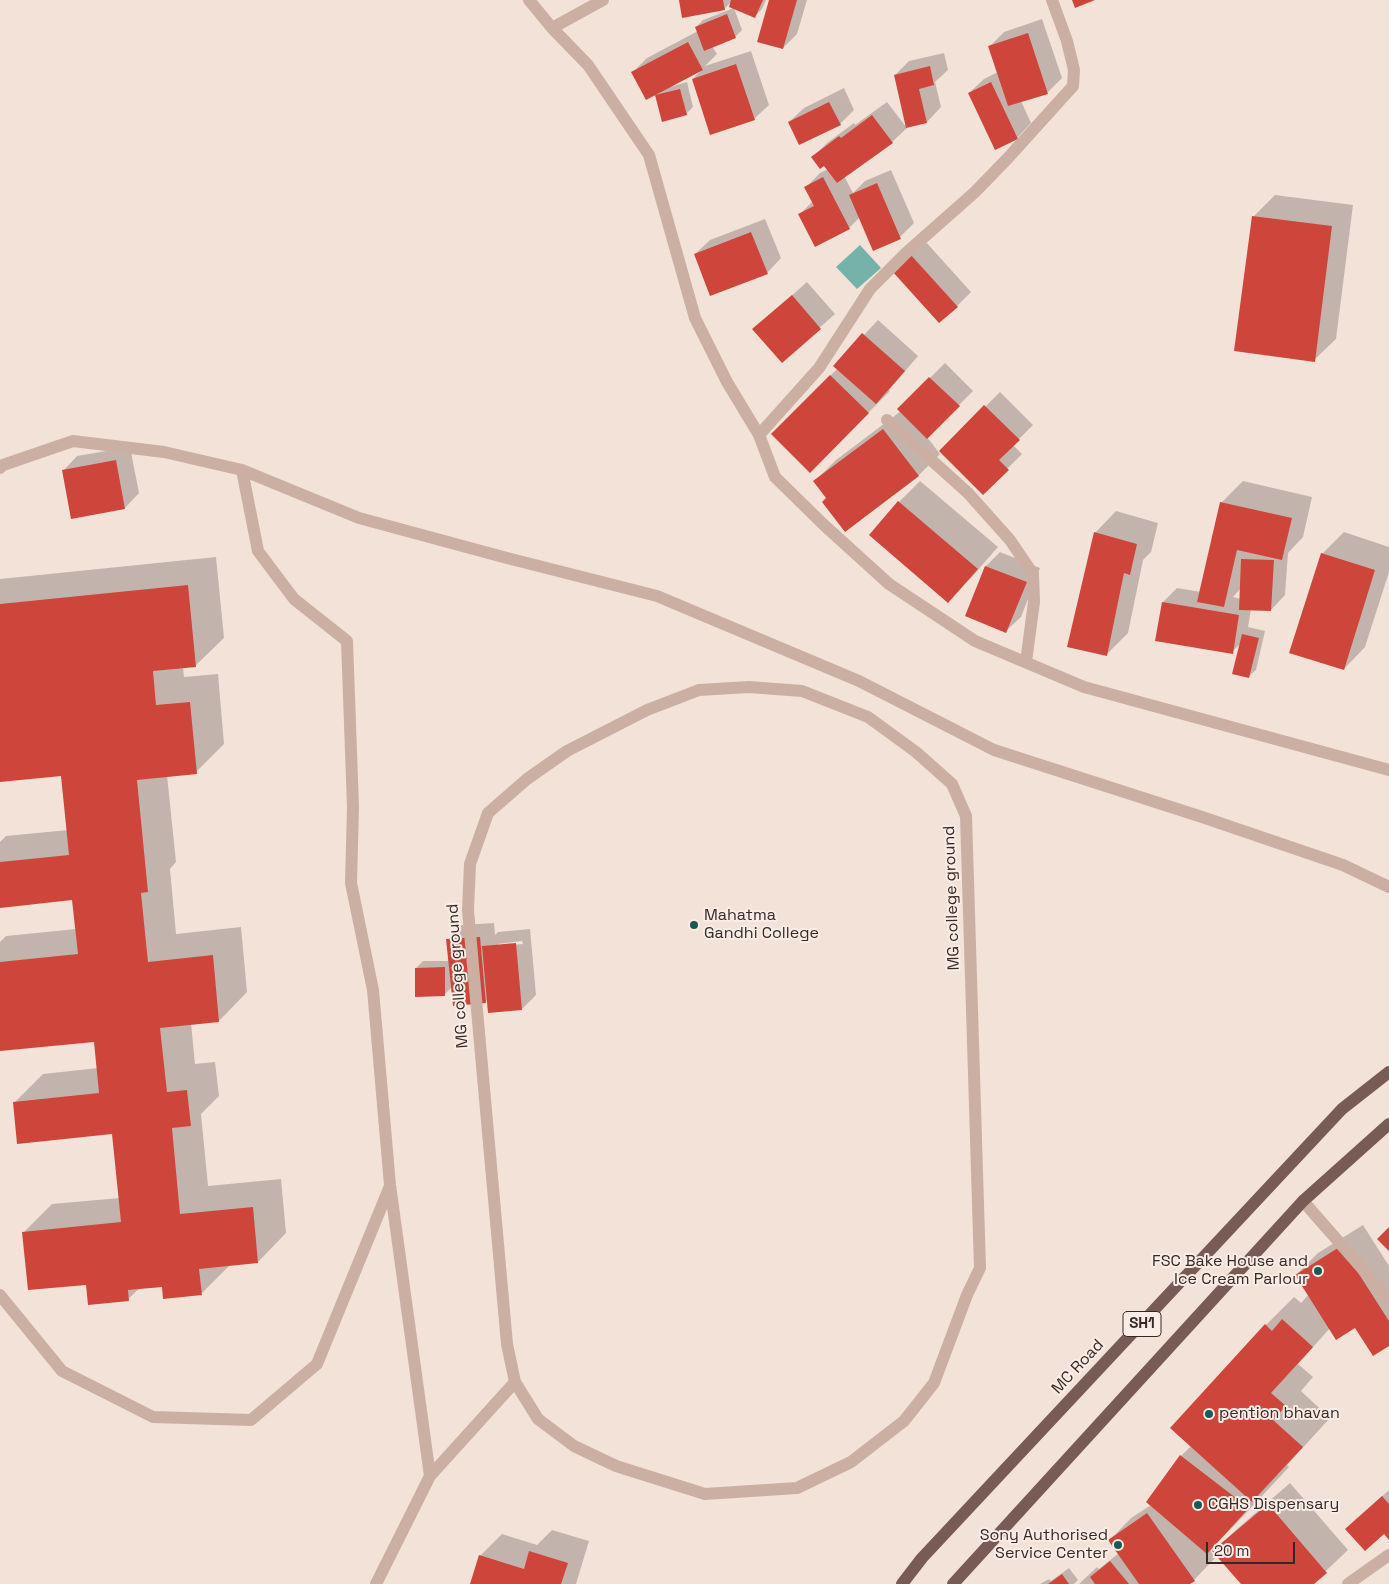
<!DOCTYPE html>
<style>
body{margin:0}
#map{position:relative;width:1389px;height:1584px;overflow:hidden;background:#f3e2d8;font-family:"Space Grotesk",sans-serif}
canvas{display:block}
.scale{position:absolute;left:1206px;top:1542px;width:89px;height:22px;box-sizing:border-box;border:2px solid #362826;border-top:0;padding-left:6px;font-size:15px;line-height:18px;white-space:nowrap;color:#362826;-webkit-text-stroke:4px #faede5;paint-order:stroke}
</style>
<div id="map">
<canvas width="1389" height="1584"></canvas>
<div class="scale">20 m</div>
</div>
<script>
const c = document.querySelector('canvas').getContext('2d');
c.lineJoin = 'round';
function fillPath(path, color) { c.fillStyle = color; c.fill(path, 'evenodd'); }
const toPath = rows => new Path2D(rows.map(r => 'M' + r).join(''));
function stroke(path, color, width, dash) { c.strokeStyle = color; c.lineWidth = width; c.lineCap = dash ? 'butt' : 'round'; c.setLineDash(dash || []); c.stroke(path); }
function write(font, color, halo, rows, align = 'center') {
  c.font = font + ' "Space Grotesk",sans-serif'; c.lineWidth = 4; c.setLineDash([]); c.textBaseline = 'middle'; c.strokeStyle = halo; c.fillStyle = color; for (const [text, x, y, turn = 0] of rows) {
    c.save(); c.translate(x, y); c.rotate((+turn || 0) * Math.PI / 180); c.textAlign = isNaN(turn) ? turn : align; if (halo) c.strokeText(text, 0, 0); c.fillText(text, 0, 0); c.restore();
  }
}
fillPath(toPath([
 [860,245,881,268,857,289,836,267]
]), '#75b2aa');
fillPath(toPath([
 [680,0,731,0,731,2,724,9],
 [733,0,766,0,762,9,755,16],
 [770,0,807,0,797,34,783,48],
 [734,8,742,30,735,37,712,46,717,54,705,66,751,51,769,105,754,119,693,79,703,68,669,86,670,87,687,82,693,107,686,114,656,96,661,91,633,72,647,58,698,31,696,27,703,20],
 [1042,19,1062,78,1047,93,1021,101,1031,123,1017,138,969,93,984,79,998,72,990,46,1004,32],
 [944,53,948,70,935,82,941,107,927,122,907,127,895,75,909,61],
 [844,88,854,110,840,124,789,122,804,108],
 [887,102,907,128,892,142,844,176,853,193,865,181,891,170,914,223,900,237,860,217,849,228,800,214,813,201,806,187,820,173,828,169,824,164,813,157,827,143,854,123,855,125],
 [1275,195,1353,205,1336,339,1314,360,1253,217],
 [765,219,781,258,767,273,695,254,710,240],
 [925,241,971,292,957,306,894,271],
 [807,282,835,314,782,361,754,329],
 [878,320,918,356,889,390,890,391,810,471,773,434,838,368,835,366],
 [945,363,973,391,927,437,940,454,919,475,845,531,828,498,815,481,836,460,901,411,899,409],
 [1000,392,1033,425,1013,445,1022,454,983,493,941,451],
 [130,447,139,493,125,508,63,471,77,456],
 [920,481,998,547,969,580,948,601,899,502],
 [1243,481,1312,497,1303,537,1288,553,1285,595,1271,610,1251,609,1248,627,1265,631,1256,670,1249,676,1241,643,1232,652,1163,602,1177,588,1201,592,1221,503],
 [1241,588,1241,599,1233,597],
 [1116,511,1158,523,1151,552,1143,560,1128,633,1106,655,1095,533],
 [1344,532,1389,547,1389,572,1365,647,1344,669,1322,554],
 [1000,552,1040,568,1021,617,1006,631,966,615,986,566],
 [216,557,224,638,195,666,183,667,184,677,218,674,224,744,196,772,167,775,176,862,170,869,176,934,241,927,247,992,219,1021,191,1023,195,1064,215,1062,219,1096,201,1114,208,1186,281,1179,286,1233,258,1262,230,1265,201,1294,163,1285,140,1288,128,1299,87,1283,23,1233,52,1204,120,1198,114,1132,15,1102,43,1074,98,1068,95,1041,0,1050,0,942,6,936,76,929,73,899,0,906,0,842,6,836,68,830,62,775,0,781,0,579],
 [494,923,495,935,498,932,530,929,536,995,522,1009,488,999,485,1002,452,987,444,995,416,968,423,961,450,961,448,940,462,925],
 [522,941,523,944,498,946,498,944],
 [1363,1225,1389,1266,1389,1344,1356,1326,1330,1328,1298,1364,1313,1377,1301,1391,1330,1418,1287,1465,1289,1467,1247,1512,1210,1550,1215,1558,1194,1580,1188,1584,1079,1584,1097,1567,1099,1569,1119,1553,1110,1540,1131,1518,1151,1505,1181,1456,1191,1446,1266,1325,1294,1297,1301,1303,1309,1294,1296,1275,1318,1253],
 [1290,1483,1348,1550,1312,1584,1242,1584,1214,1551,1236,1530],
 [1389,1490,1389,1538,1384,1532,1347,1529],
 [552,1530,589,1541,576,1584,471,1584,480,1556,502,1534,537,1545],
 [1069,1568,1078,1580,1074,1584,1040,1584,1049,1579,1051,1581]
]), '#0003');
fillPath(toPath([
 [679,0,723,0,725,10,682,18],
 [731,0,763,0,755,18,729,7],
 [769,0,797,0,783,49,757,42],
 [1072,0,1095,0,1075,8],
 [727,14,736,38,704,51,695,27],
 [1028,33,1048,94,1008,106,988,46],
 [688,42,703,70,646,100,631,72],
 [736,64,755,120,710,135,692,79],
 [930,66,934,85,919,89,927,123,906,128,894,75],
 [991,82,1018,139,995,150,968,93],
 [680,89,687,115,662,122,655,95],
 [829,102,841,125,799,145,788,122],
 [872,115,893,143,837,183,824,166,820,169,811,157,839,136,841,138],
 [823,177,850,229,815,247,798,214,814,206,804,187],
 [877,183,901,239,873,251,849,195],
 [1252,216,1332,226,1315,362,1234,351],
 [751,232,768,274,710,296,694,254],
 [910,254,958,307,939,323,892,271],
 [792,295,821,329,782,363,752,329],
 [862,333,905,371,876,404,833,366],
 [830,375,869,413,810,473,771,434],
 [929,377,960,406,927,439,897,409],
 [984,405,1020,440,999,460,1009,470,983,495,939,451],
 [883,429,919,476,845,532,822,502,826,498,813,481],
 [116,460,125,509,71,519,62,470],
 [898,501,978,569,948,603,869,535],
 [1220,502,1292,518,1282,560,1237,550,1224,607,1197,602],
 [1094,532,1137,544,1130,575,1124,573,1107,656,1067,647],
 [1321,553,1375,570,1344,670,1289,653],
 [1241,559,1274,560,1271,611,1239,610],
 [985,566,1027,582,1006,633,965,616],
 [188,585,196,667,153,671,156,705,190,702,197,774,137,780,148,892,141,893,148,962,213,955,219,1022,160,1028,167,1092,187,1090,191,1126,172,1128,180,1214,253,1207,258,1263,199,1269,202,1295,163,1299,162,1287,128,1290,129,1301,88,1305,86,1285,28,1290,22,1232,121,1222,112,1134,17,1144,13,1102,99,1093,94,1042,0,1051,0,962,78,954,72,900,0,908,0,862,69,855,61,776,0,782,0,604],
 [1162,602,1239,615,1233,654,1155,641],
 [1242,634,1259,638,1249,678,1232,674],
 [480,937,486,1003,453,1006,446,939],
 [516,943,522,1010,488,1013,482,946],
 [445,967,445,996,415,997,415,968],
 [1389,1227,1389,1251,1377,1239],
 [1341,1246,1389,1321,1389,1346,1373,1356,1355,1328,1336,1340,1295,1275],
 [1282,1319,1313,1347,1271,1393,1286,1406,1273,1420,1303,1447,1252,1502,1170,1428,1265,1324,1272,1331],
 [1180,1455,1249,1508,1207,1554,1146,1502],
 [1382,1496,1389,1504,1389,1540,1384,1534,1365,1551,1345,1529],
 [1268,1504,1327,1573,1314,1584,1241,1584,1212,1551],
 [1147,1513,1195,1581,1190,1584,1139,1584,1108,1540],
 [529,1551,568,1563,561,1584,470,1584,479,1555,524,1569],
 [1110,1561,1129,1584,1095,1584,1090,1577],
 [1062,1574,1069,1584,1048,1584]
]), '#ce453b');
stroke(toPath([
 [529,0,552,28,588,65,649,155,695,318,727,382,759,435,775,477,824,525,889,584,975,641,1084,687,1389,770],
 [552,28,603,0],
 [887,420,968,493,1010,540,1033,574,1034,602,1026,662],
 [759,435,819,368,870,289,906,253,975,192,1008,158,1073,86,1074,70,1067,41,1052,0],
 [0,468,3,465,73,441,164,452,242,470,258,551,294,599,347,641,353,807,351,883,373,990,390,1185,430,1476,376,1584],
 [242,470,359,518,507,558,657,596,859,681,994,750,1202,817,1343,865,1389,887],
 [749,687,802,691,868,717,916,752,952,784,966,816,980,1268,967,1295,934,1383,904,1421,851,1462,797,1488,705,1494,616,1466,574,1446,538,1419,515,1382,507,1344,468,910,470,864,488,813,527,779,567,751,647,710,699,690,749,687],
 [1303,1201,1389,1299],
 [0,1295,62,1371,153,1417,251,1420,317,1364,390,1186],
 [430,1476,515,1382],
 [1348,1584,1389,1555]
]), '#ccafa3', 12);
stroke(toPath([
 [902,1584,922,1558,1342,1109,1389,1072],
 [953,1584,1303,1201,1389,1124]
]), '#795b56', 12);
for (const [x, y, r, color] of [
 [694,925,5,"#195a53"],
 [1318,1271,5,"#195a53"],
 [1209,1414,5,"#195a53"],
 [1198,1505,5,"#195a53"],
 [1118,1545,5,"#195a53"]
]) { const dot = new Path2D(); dot.arc(x, y, r, 0, 2 * Math.PI); c.fillStyle = color; c.fill(dot); stroke(dot, '#faede5', 2); }
for (const [x, y, w] of [
 [1142,1324,38]
]) { const box = new Path2D(); box.roundRect(x - w / 2, y - 12.5, w, 25, 4); c.fillStyle = '#faede5'; c.fill(box); stroke(box, '#362826', 1); }
write('bold 15px', '#362826', null, [
 ["SH1",1142,1324]
]);
write('16px', '#362826', '#faede5', [
 ["MG college ground",952,898,-92],
 ["MG college ground",458,976,-94],
 ["MC Road",1078,1367,-47]
]);
write('16px', '#362826', '#faede5', [
 ["Mahatma",704,916],
 ["Gandhi College",704,934],
 ["FSC Bake House and",1308,1262,"right"],
 ["Ice Cream Parlour",1308,1280,"right"],
 ["pention bhavan",1219,1414],
 ["CGHS Dispensary",1208,1505],
 ["Sony Authorised",1108,1536,"right"],
 ["Service Center",1108,1554,"right"]
], 'left');
</script>
